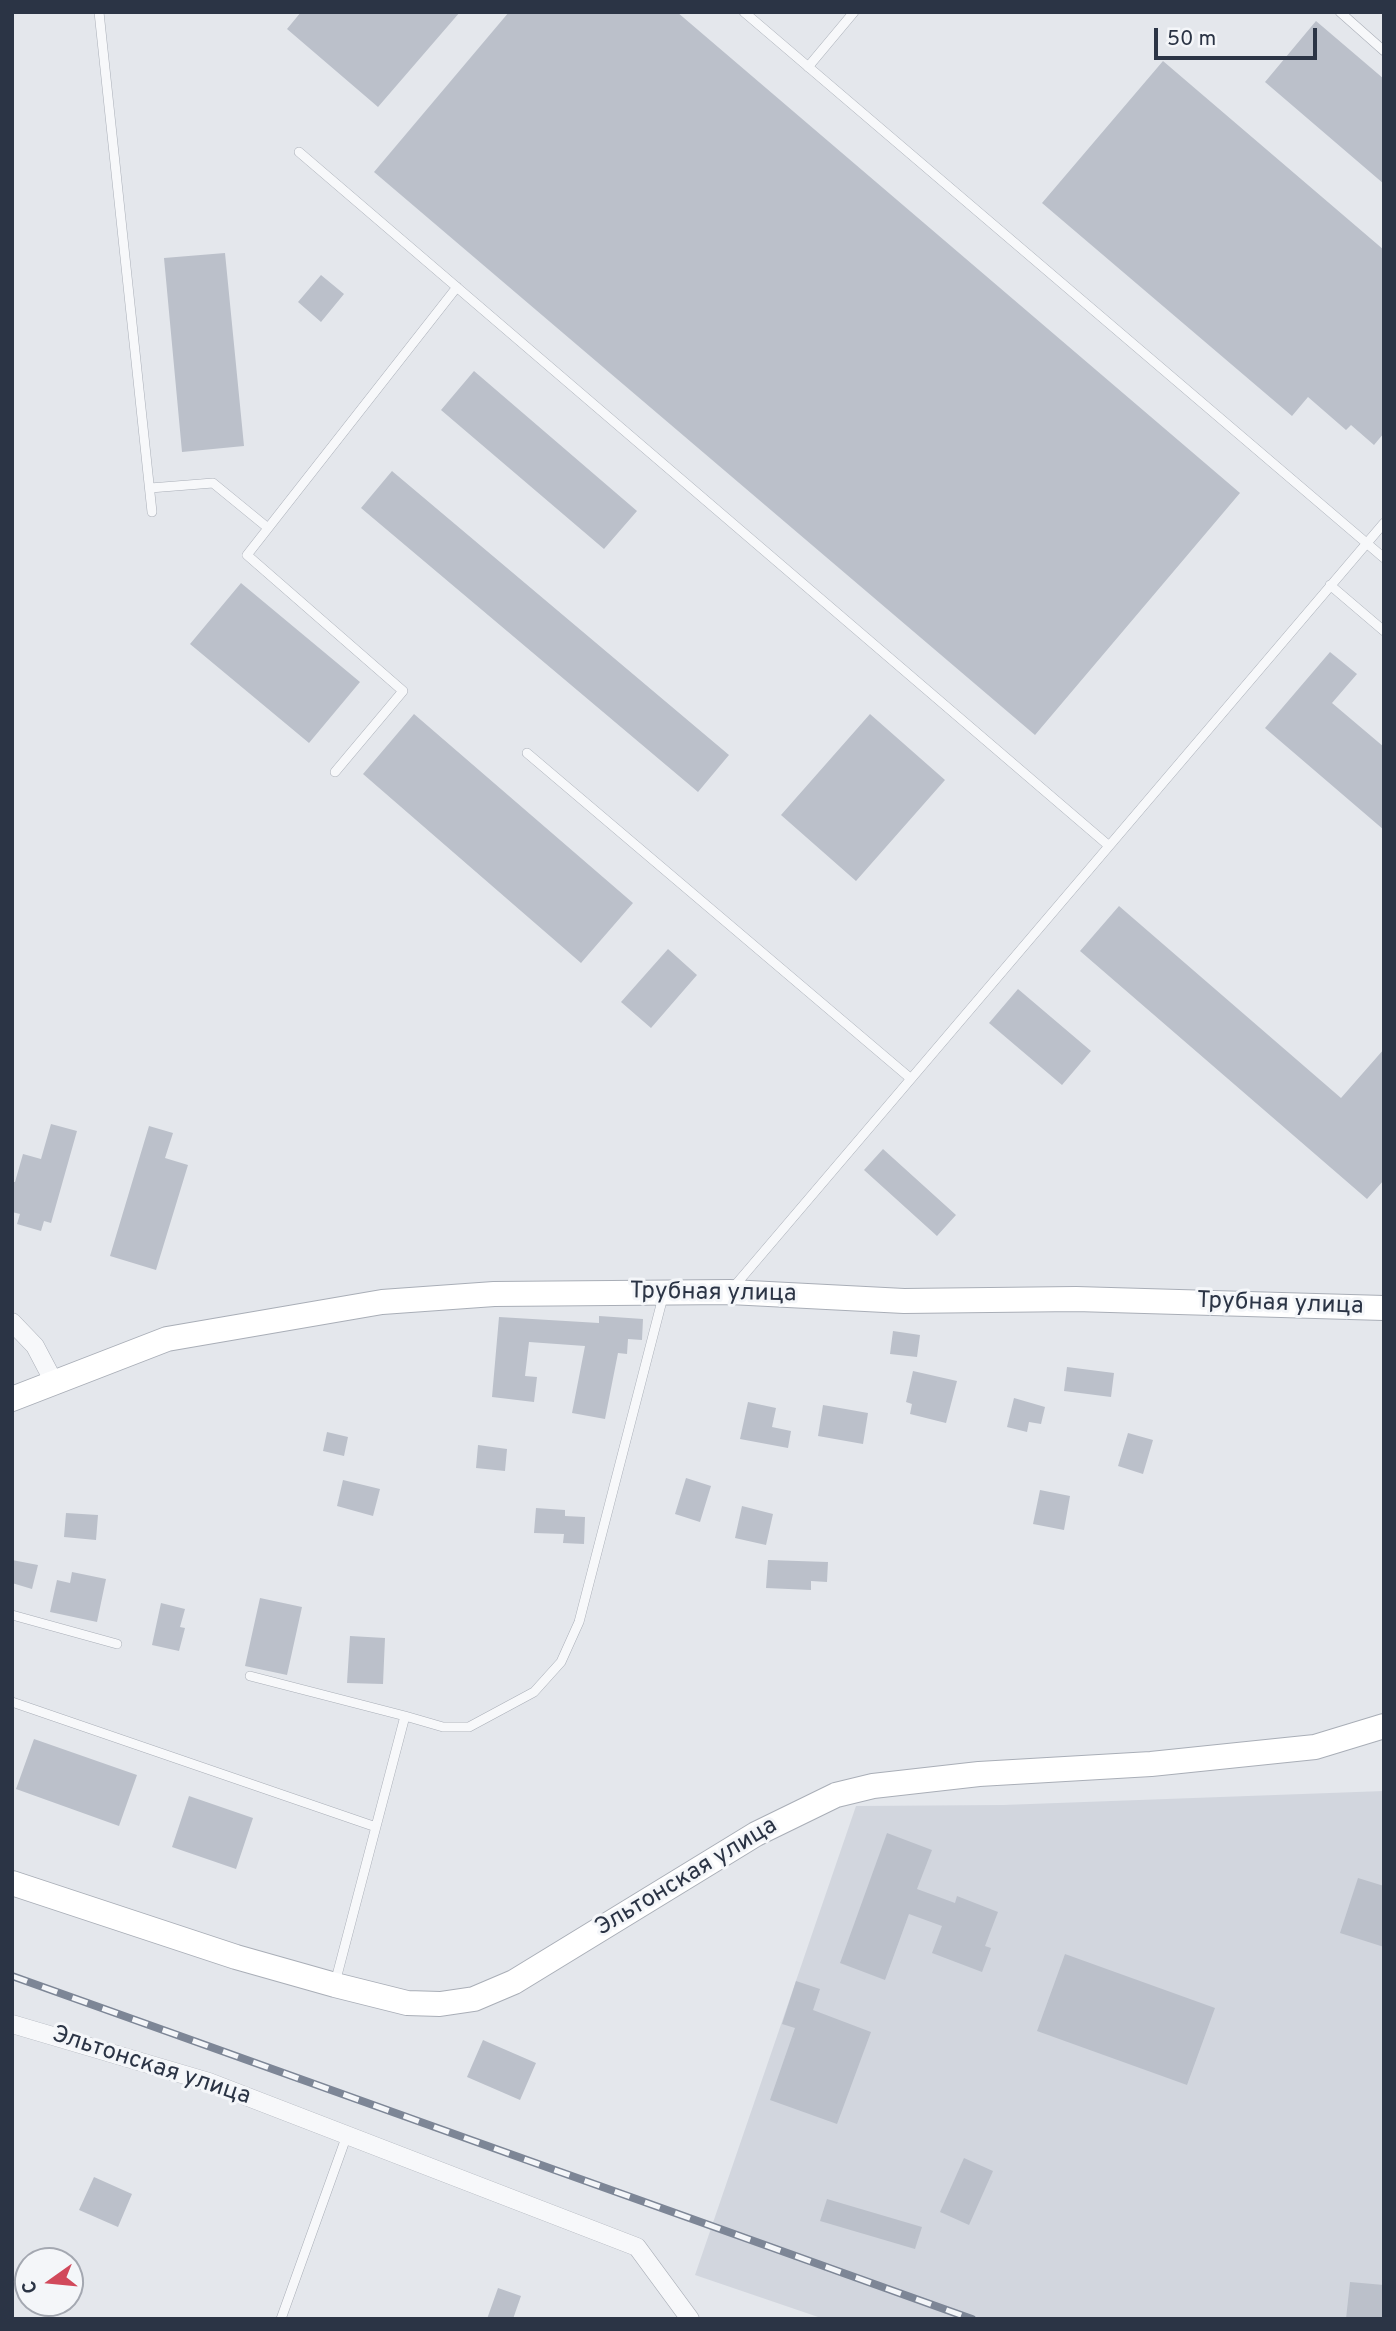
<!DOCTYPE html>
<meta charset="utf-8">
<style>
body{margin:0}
#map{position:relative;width:1396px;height:2331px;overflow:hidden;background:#e4e7ec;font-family:Overpass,sans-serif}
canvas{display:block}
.frame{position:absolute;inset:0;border:14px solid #2b3445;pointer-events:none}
.north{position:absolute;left:14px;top:2247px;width:70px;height:70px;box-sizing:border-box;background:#f4f6f9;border:2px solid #a4a8b1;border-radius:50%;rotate:255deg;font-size:19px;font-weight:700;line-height:28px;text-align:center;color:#2b3445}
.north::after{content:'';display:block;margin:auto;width:24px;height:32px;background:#d1495b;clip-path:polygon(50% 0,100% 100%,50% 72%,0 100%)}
.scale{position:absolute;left:1154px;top:28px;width:163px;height:32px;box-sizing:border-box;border:4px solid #2b3445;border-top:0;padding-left:9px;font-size:21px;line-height:24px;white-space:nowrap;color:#2b3445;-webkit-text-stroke:5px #f4f6f9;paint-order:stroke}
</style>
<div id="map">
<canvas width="1396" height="2331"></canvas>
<div class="frame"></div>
<div class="north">С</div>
<div class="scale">50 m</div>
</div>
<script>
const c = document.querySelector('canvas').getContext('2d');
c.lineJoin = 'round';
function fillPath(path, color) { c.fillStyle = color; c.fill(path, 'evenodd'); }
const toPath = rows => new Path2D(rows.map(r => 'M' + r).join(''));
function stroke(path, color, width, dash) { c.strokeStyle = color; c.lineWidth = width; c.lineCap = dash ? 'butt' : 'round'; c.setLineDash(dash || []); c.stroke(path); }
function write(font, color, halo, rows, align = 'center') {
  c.font = font + ' Overpass,sans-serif'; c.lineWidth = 6; c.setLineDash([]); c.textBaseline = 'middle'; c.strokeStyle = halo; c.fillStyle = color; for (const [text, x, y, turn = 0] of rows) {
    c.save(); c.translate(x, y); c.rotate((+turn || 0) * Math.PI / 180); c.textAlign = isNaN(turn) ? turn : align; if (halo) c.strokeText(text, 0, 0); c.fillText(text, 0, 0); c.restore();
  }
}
fillPath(toPath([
 [1384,1791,1384,2319,824,2319,695,2275,856,1806,1003,1805]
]), '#d2d6de');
fillPath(toPath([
 [301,12,460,12,378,107,287,29],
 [509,12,677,12,1240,493,1035,735,374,172],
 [1316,21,1384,79,1384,184,1265,82],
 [1163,61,1384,250,1384,433,1374,445,1351,425,1346,430,1308,397,1292,416,1042,203],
 [225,253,244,446,182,452,164,258],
 [321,275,344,294,321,322,298,302],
 [474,371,637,511,604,549,441,410],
 [392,471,729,755,698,792,361,508],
 [241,583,360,682,309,743,190,644],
 [1330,652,1357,674,1332,703,1384,747,1384,830,1265,728],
 [414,714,633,903,581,963,363,774],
 [870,714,945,780,856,881,781,815],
 [1119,906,1341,1098,1384,1049,1384,1180,1367,1199,1080,951],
 [668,949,697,975,651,1028,621,1002],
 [1018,989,1091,1051,1062,1085,989,1023],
 [51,1124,77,1131,51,1223,44,1221,41,1231,17,1224,20,1214,12,1212,12,1182,15,1182,23,1154,41,1159],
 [149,1126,173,1133,165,1158,188,1165,156,1270,110,1256],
 [883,1149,956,1215,937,1236,864,1170],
 [599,1316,643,1319,642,1340,628,1339,627,1354,618,1353,605,1419,572,1413,585,1346,529,1342,525,1376,537,1377,534,1402,492,1397,499,1317,599,1323],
 [893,1331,920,1335,917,1357,890,1354],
 [1067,1367,1114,1373,1111,1397,1064,1391],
 [913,1371,957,1381,946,1423,910,1414,912,1404,906,1402],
 [1014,1398,1045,1407,1041,1424,1029,1422,1027,1432,1007,1427],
 [748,1402,776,1408,772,1427,791,1431,788,1448,740,1439],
 [823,1405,868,1413,863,1444,818,1436],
 [327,1432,348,1437,344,1456,323,1451],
 [1128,1433,1153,1440,1143,1474,1118,1466],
 [478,1445,507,1449,505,1471,476,1468],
 [686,1478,711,1486,700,1522,675,1514],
 [343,1480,380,1489,373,1516,337,1506],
 [1040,1490,1070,1496,1064,1530,1033,1524],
 [742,1506,773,1514,766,1545,735,1538],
 [536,1508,565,1510,565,1516,585,1517,584,1544,563,1543,564,1534,534,1533],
 [66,1513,98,1515,96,1540,64,1537],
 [12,1560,38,1565,32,1589,12,1583],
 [768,1560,828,1562,827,1582,811,1581,811,1590,766,1588],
 [72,1572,106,1579,97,1622,50,1612,57,1580,70,1583],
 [260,1598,302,1607,287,1675,245,1666],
 [161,1603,185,1609,180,1627,185,1628,179,1651,152,1645],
 [350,1636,385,1638,383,1684,347,1683],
 [34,1739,137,1775,119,1826,16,1789],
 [189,1796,253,1818,236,1869,172,1847],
 [887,1833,932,1850,917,1889,955,1903,957,1896,998,1912,985,1946,991,1948,982,1972,932,1953,942,1926,909,1914,885,1980,840,1963],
 [1358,1878,1384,1886,1384,1947,1340,1933],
 [1065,1954,1215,2008,1187,2085,1037,2031],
 [796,1981,820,1989,813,2010,871,2032,837,2124,770,2100,795,2028,782,2024],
 [483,2040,536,2063,520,2100,467,2077],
 [964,2158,993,2171,969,2225,940,2212],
 [94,2177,132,2194,118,2227,79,2210],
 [827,2199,922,2227,915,2249,820,2221],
 [1350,2282,1384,2285,1384,2319,1346,2319],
 [498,2288,521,2296,513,2319,487,2319]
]), '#bbc0ca');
const lane = toPath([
 [99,12,152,512],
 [744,12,1384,558],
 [1340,12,1384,51],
 [808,67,854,12],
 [299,152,1108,845],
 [150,488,213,483,268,528],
 [1330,585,1384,631],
 [527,753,910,1078],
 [335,772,403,691,247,555,457,287],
 [732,1289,1384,523],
 [12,1615,117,1644],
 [250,1676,405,1716,335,1983],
 [12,1702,376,1827],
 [405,1716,443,1727,469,1727,534,1692,561,1662,579,1622,664,1293],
 [281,2319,347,2135]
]);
const street = toPath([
 [12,1322,35,1346,54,1382],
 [12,2024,209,2082,637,2247,690,2319]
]);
const secondary = toPath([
 [12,1399,167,1339,382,1302,494,1294,730,1292,904,1301,1076,1299,1384,1308],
 [12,1883,236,1957,335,1985,407,2003,440,2004,474,1999,514,1982,756,1834,836,1795,873,1786,979,1774,1151,1764,1315,1747,1384,1726]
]);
stroke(lane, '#a9aeb7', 10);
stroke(street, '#a9aeb7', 19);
stroke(secondary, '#a9aeb7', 26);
stroke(lane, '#f7f8fa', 9);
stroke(street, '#f7f8fa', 18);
stroke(secondary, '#fff', 24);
const rail = toPath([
 [12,1976,972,2319]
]);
stroke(rail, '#7d8696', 8);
stroke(rail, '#f4f6f9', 5, [16]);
write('24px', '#2b3445', '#f4f6f9', [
 ["Трубная улица",713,1294,1],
 ["Трубная улица",1280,1305,2],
 ["Эльтонская улица",687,1878,-31],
 ["Эльтонская улица",151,2067,18]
]);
</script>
